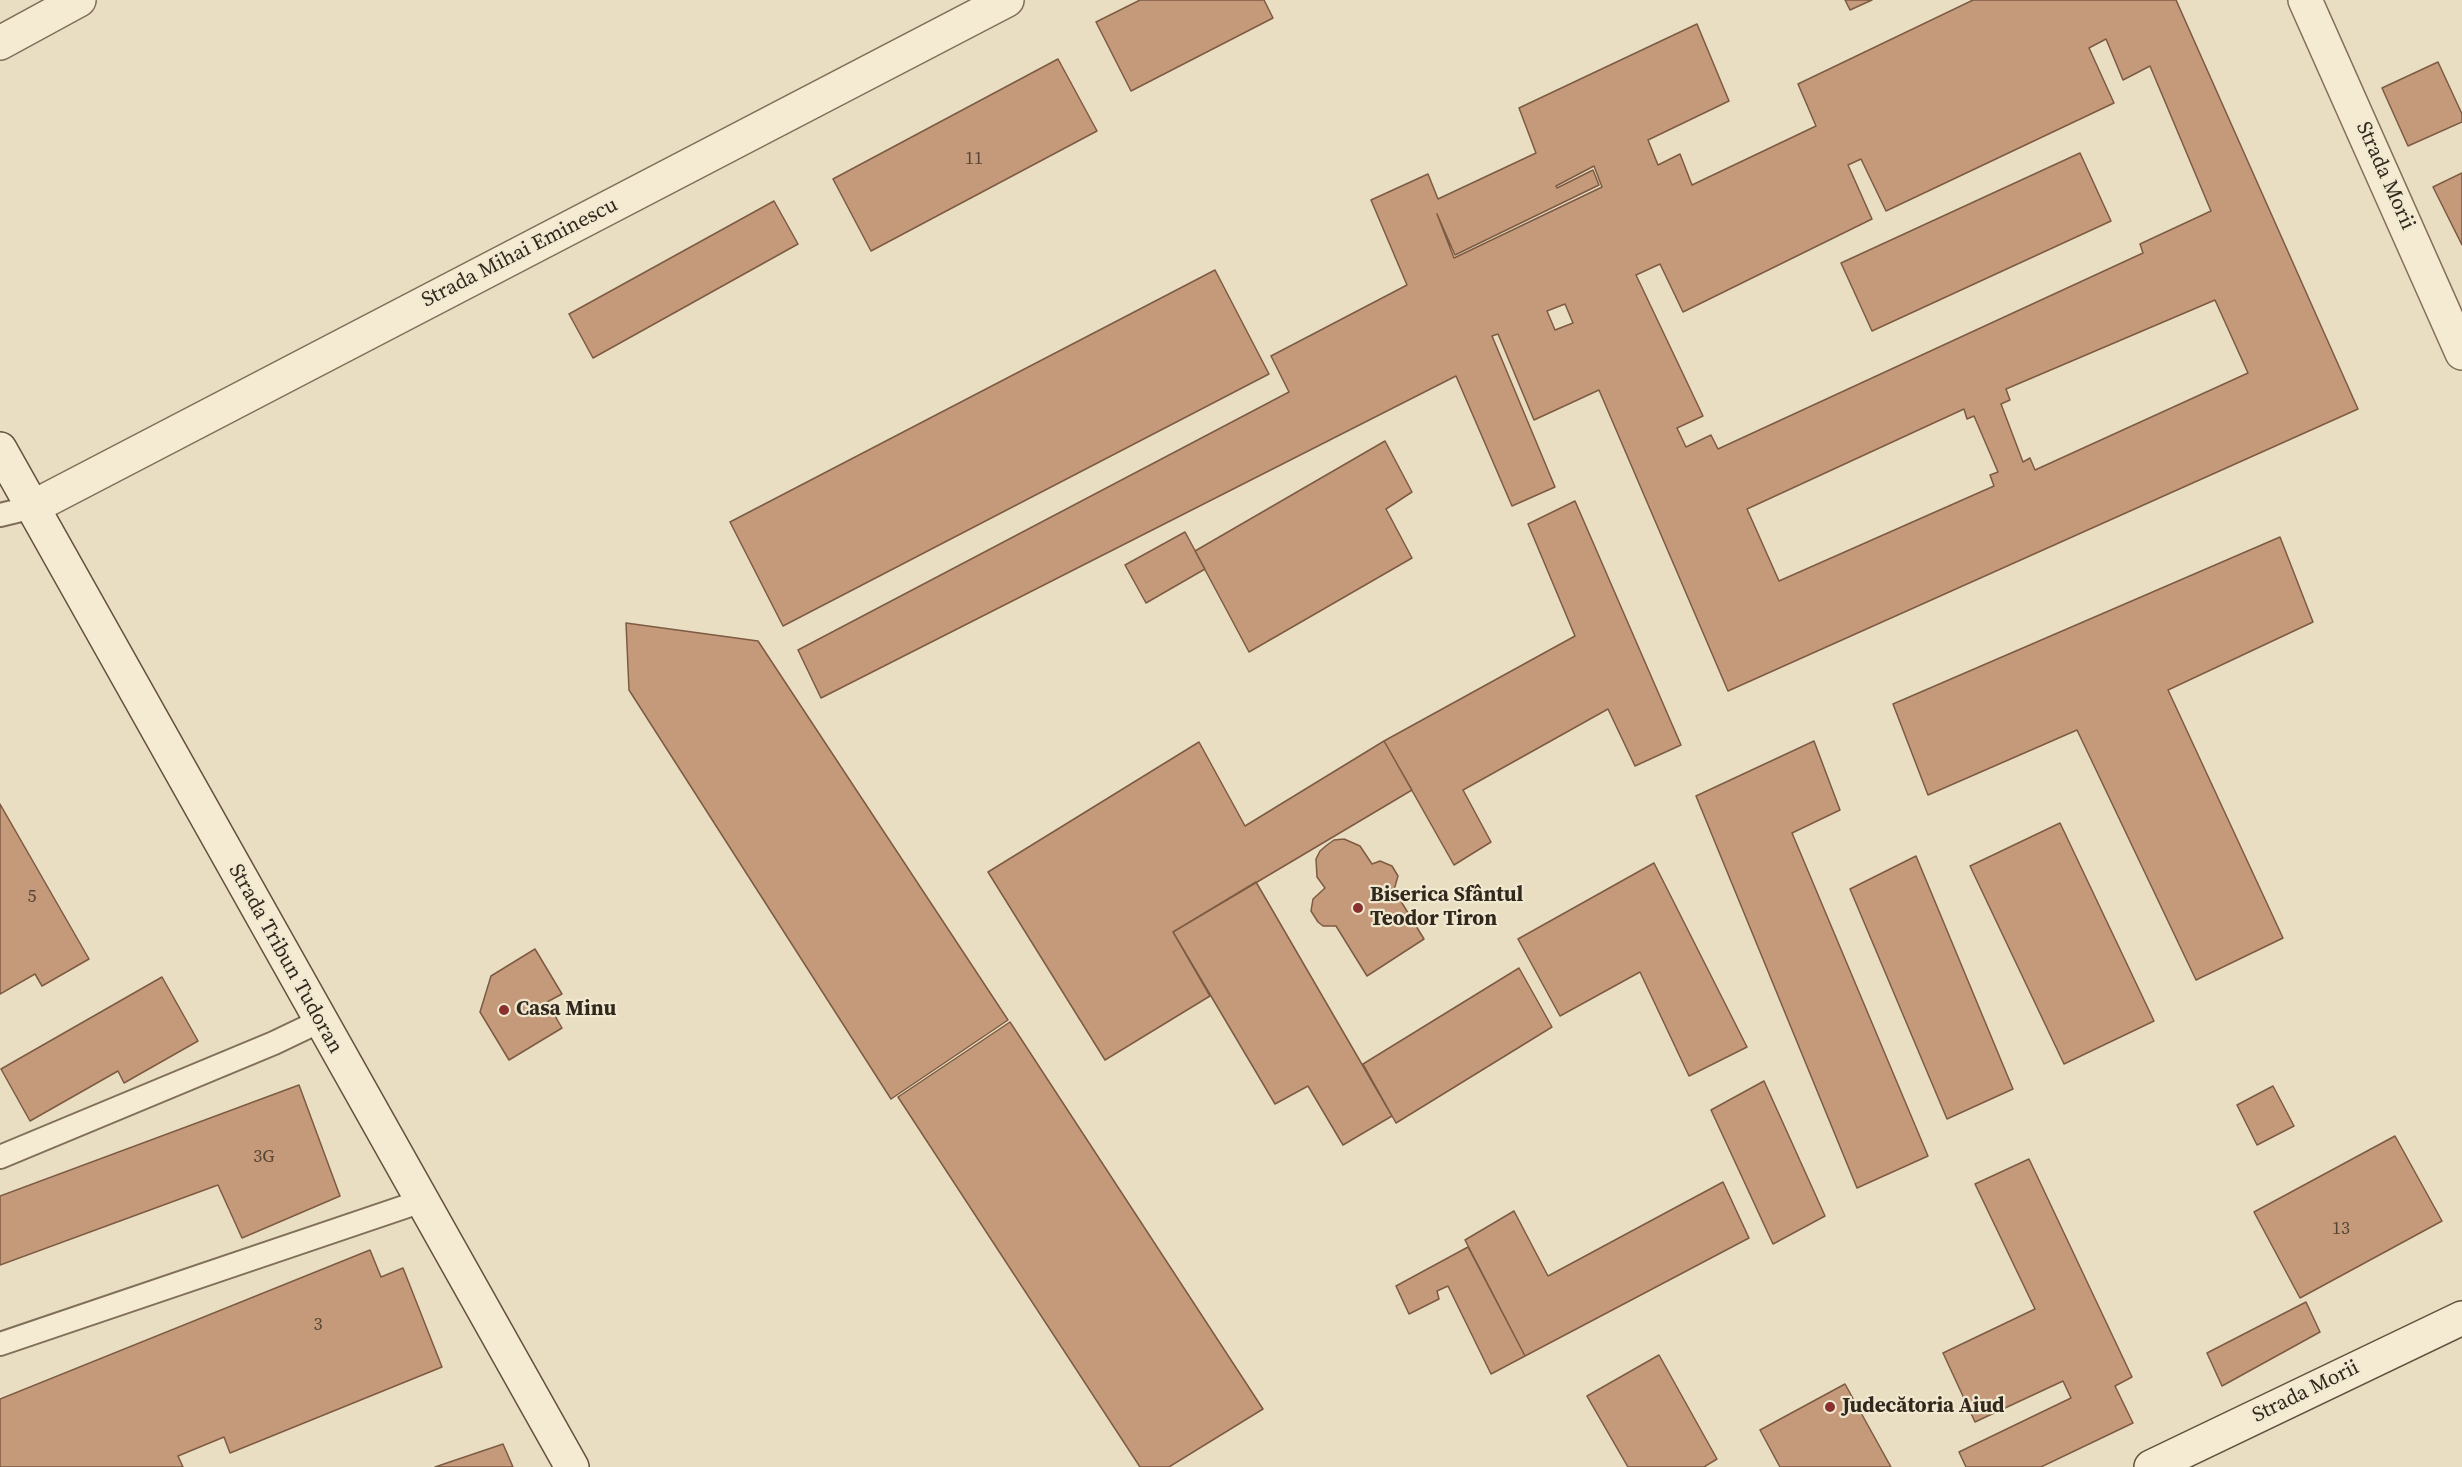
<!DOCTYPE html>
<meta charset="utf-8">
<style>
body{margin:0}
canvas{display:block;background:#e9dec1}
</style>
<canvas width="2462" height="1467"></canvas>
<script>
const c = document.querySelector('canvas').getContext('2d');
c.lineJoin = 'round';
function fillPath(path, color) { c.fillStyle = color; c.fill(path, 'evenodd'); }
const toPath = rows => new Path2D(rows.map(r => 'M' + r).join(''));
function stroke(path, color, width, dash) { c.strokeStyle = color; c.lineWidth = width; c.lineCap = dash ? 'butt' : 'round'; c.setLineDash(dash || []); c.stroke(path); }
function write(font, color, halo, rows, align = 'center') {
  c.font = font + ' "Source Serif 4",serif'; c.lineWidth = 4.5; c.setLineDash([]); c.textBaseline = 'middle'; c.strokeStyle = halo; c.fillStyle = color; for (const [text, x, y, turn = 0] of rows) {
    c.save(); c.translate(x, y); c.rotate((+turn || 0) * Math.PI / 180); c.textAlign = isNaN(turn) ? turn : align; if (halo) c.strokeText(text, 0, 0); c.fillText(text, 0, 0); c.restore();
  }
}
const building = toPath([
 [1140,0,1264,0,1273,18,1131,91,1096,22,1140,0],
 [1845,0,1872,0,1850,10,1845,0],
 [1973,0,2176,0,2358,409,1728,691,1599,390,1534,420,1498,334,1492,336,1555,487,1512,506,1456,376,821,698,798,650,1289,392,1271,356,1407,285,1371,200,1428,174,1438,199,1536,153,1519,108,1697,24,1729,101,1648,140,1658,165,1680,154,1692,185,1816,126,1798,84,1973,0],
 [2106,39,2123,80,2150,66,2211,211,2140,244,2143,253,1718,449,1711,435,1686,447,1677,428,1703,416,1636,275,1660,264,1683,312,1872,219,1848,165,1861,159,1886,211,2114,103,2089,48,2106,39],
 [1594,166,1602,187,1454,258,1437,214,1455,255,1599,185,1593,170,1557,188,1556,186,1594,166],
 [2215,300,2248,373,2035,470,2030,458,2023,462,2001,404,2010,400,2006,389,2215,300],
 [1565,304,1573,323,1555,330,1547,311,1565,304],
 [1964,409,1967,419,1974,416,1998,472,1990,475,1994,486,1779,581,1747,509,1964,409],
 [1058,59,1097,131,871,251,833,179,1058,59],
 [2438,62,2462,114,2462,122,2408,146,2382,88,2438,62],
 [2080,153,2111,221,1872,331,1841,263,2080,153],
 [2462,173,2462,245,2433,187,2462,173],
 [774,201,798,244,593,358,569,314,774,201],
 [1215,270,1269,374,783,626,730,522,1215,270],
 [1385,441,1412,492,1386,509,1412,558,1249,652,1195,551,1385,441],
 [1575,501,1681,745,1635,766,1608,709,1463,790,1491,842,1454,865,1384,741,1575,636,1528,524,1575,501],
 [1185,532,1205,569,1146,603,1125,565,1185,532],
 [2280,537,2313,622,2168,690,2283,938,2196,980,2077,730,1928,795,1893,704,2280,537],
 [626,623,758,641,1008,1020,891,1099,629,690,626,623],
 [1384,741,1412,790,1173,932,1210,996,1105,1060,988,872,1199,742,1245,826,1384,741],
 [1814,741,1840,810,1792,833,1928,1156,1857,1188,1696,796,1814,741],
 [0,804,89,959,42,986,35,974,0,994,0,804],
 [2060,823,2154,1021,2064,1064,1970,866,2060,823],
 [1344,839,1360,846,1372,864,1380,861,1392,866,1398,876,1394,890,1424,939,1367,976,1336,926,1323,926,1318,922,1311,911,1313,899,1325,888,1317,877,1316,859,1320,851,1327,845,1334,840,1344,839],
 [1916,856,2013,1089,1947,1119,1850,889,1916,856],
 [1654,863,1747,1047,1689,1076,1640,972,1560,1016,1518,939,1654,863],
 [1256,882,1392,1116,1343,1145,1308,1086,1275,1104,1173,932,1256,882],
 [535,949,562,994,547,1002,562,1028,509,1060,480,1012,491,976,535,949],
 [1519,968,1552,1027,1396,1123,1363,1064,1519,968],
 [162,977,198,1041,124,1083,118,1071,30,1121,1,1069,162,977],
 [1010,1022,1263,1409,1169,1467,1140,1467,898,1097,1010,1022],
 [1764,1081,1825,1216,1773,1244,1711,1110,1764,1081],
 [299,1085,340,1196,242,1238,218,1185,0,1265,0,1196,299,1085],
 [2273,1086,2294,1126,2257,1145,2237,1105,2273,1086],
 [2395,1136,2442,1221,2300,1298,2254,1212,2395,1136],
 [2029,1159,2132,1377,2115,1386,2133,1423,2041,1467,1966,1467,1959,1452,2071,1398,2063,1381,1975,1422,1943,1353,2035,1309,1975,1184,2029,1159],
 [1723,1182,1749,1238,1525,1356,1465,1240,1514,1211,1548,1276,1723,1182],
 [1468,1247,1525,1356,1491,1374,1448,1286,1437,1291,1439,1299,1409,1314,1396,1286,1468,1247],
 [370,1250,381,1277,403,1268,442,1367,230,1453,224,1437,178,1456,183,1467,0,1467,0,1399,370,1250],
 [2306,1302,2320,1332,2222,1386,2207,1353,2306,1302],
 [1659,1355,1717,1459,1704,1467,1628,1467,1587,1396,1659,1355],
 [1845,1384,1891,1467,1780,1467,1760,1430,1845,1384],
 [503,1444,513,1467,435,1467,503,1444]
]);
fillPath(building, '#c49a7a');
stroke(building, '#7d5b43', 1.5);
const lane = toPath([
 [0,515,33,507],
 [0,1157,274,1043,320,1021],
 [0,1344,422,1201]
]);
const street = toPath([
 [2305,0,2462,353],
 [0,43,79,0],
 [33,507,1007,0]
]);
const secondary = toPath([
 [0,449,572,1467],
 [2151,1467,2462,1318]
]);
stroke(lane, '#816f5a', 26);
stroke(street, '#816f5a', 36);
stroke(secondary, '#62513e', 36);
stroke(lane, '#f5ebd3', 22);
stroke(street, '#f5ebd3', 33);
stroke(secondary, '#f5ebd3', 33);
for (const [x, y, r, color] of [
 [1358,908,6,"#8a3130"],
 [504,1010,6,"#8a3130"],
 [1830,1407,6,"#8a3130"]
]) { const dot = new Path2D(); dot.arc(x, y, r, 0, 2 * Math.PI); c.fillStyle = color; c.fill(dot); stroke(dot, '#f1e8d0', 2); }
write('18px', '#564434', null, [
 ["11",974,159],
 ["5",32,897],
 ["3G",264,1157],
 ["13",2341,1229],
 ["3",318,1325]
]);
write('21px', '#32271d', '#f1e8d0', [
 ["Strada Morii",2385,176,66],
 ["Strada Mihai Eminescu",520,253,-27],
 ["Strada Tribun Tudoran",285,959,61],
 ["Strada Morii",2306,1392,-26]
]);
write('bold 21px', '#32271d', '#f1e8d0', [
 ["Biserica Sfântul",1370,896],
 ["Teodor Tiron",1370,920],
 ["Casa Minu",516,1010],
 ["Judecătoria Aiud",1842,1407]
], 'left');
</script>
